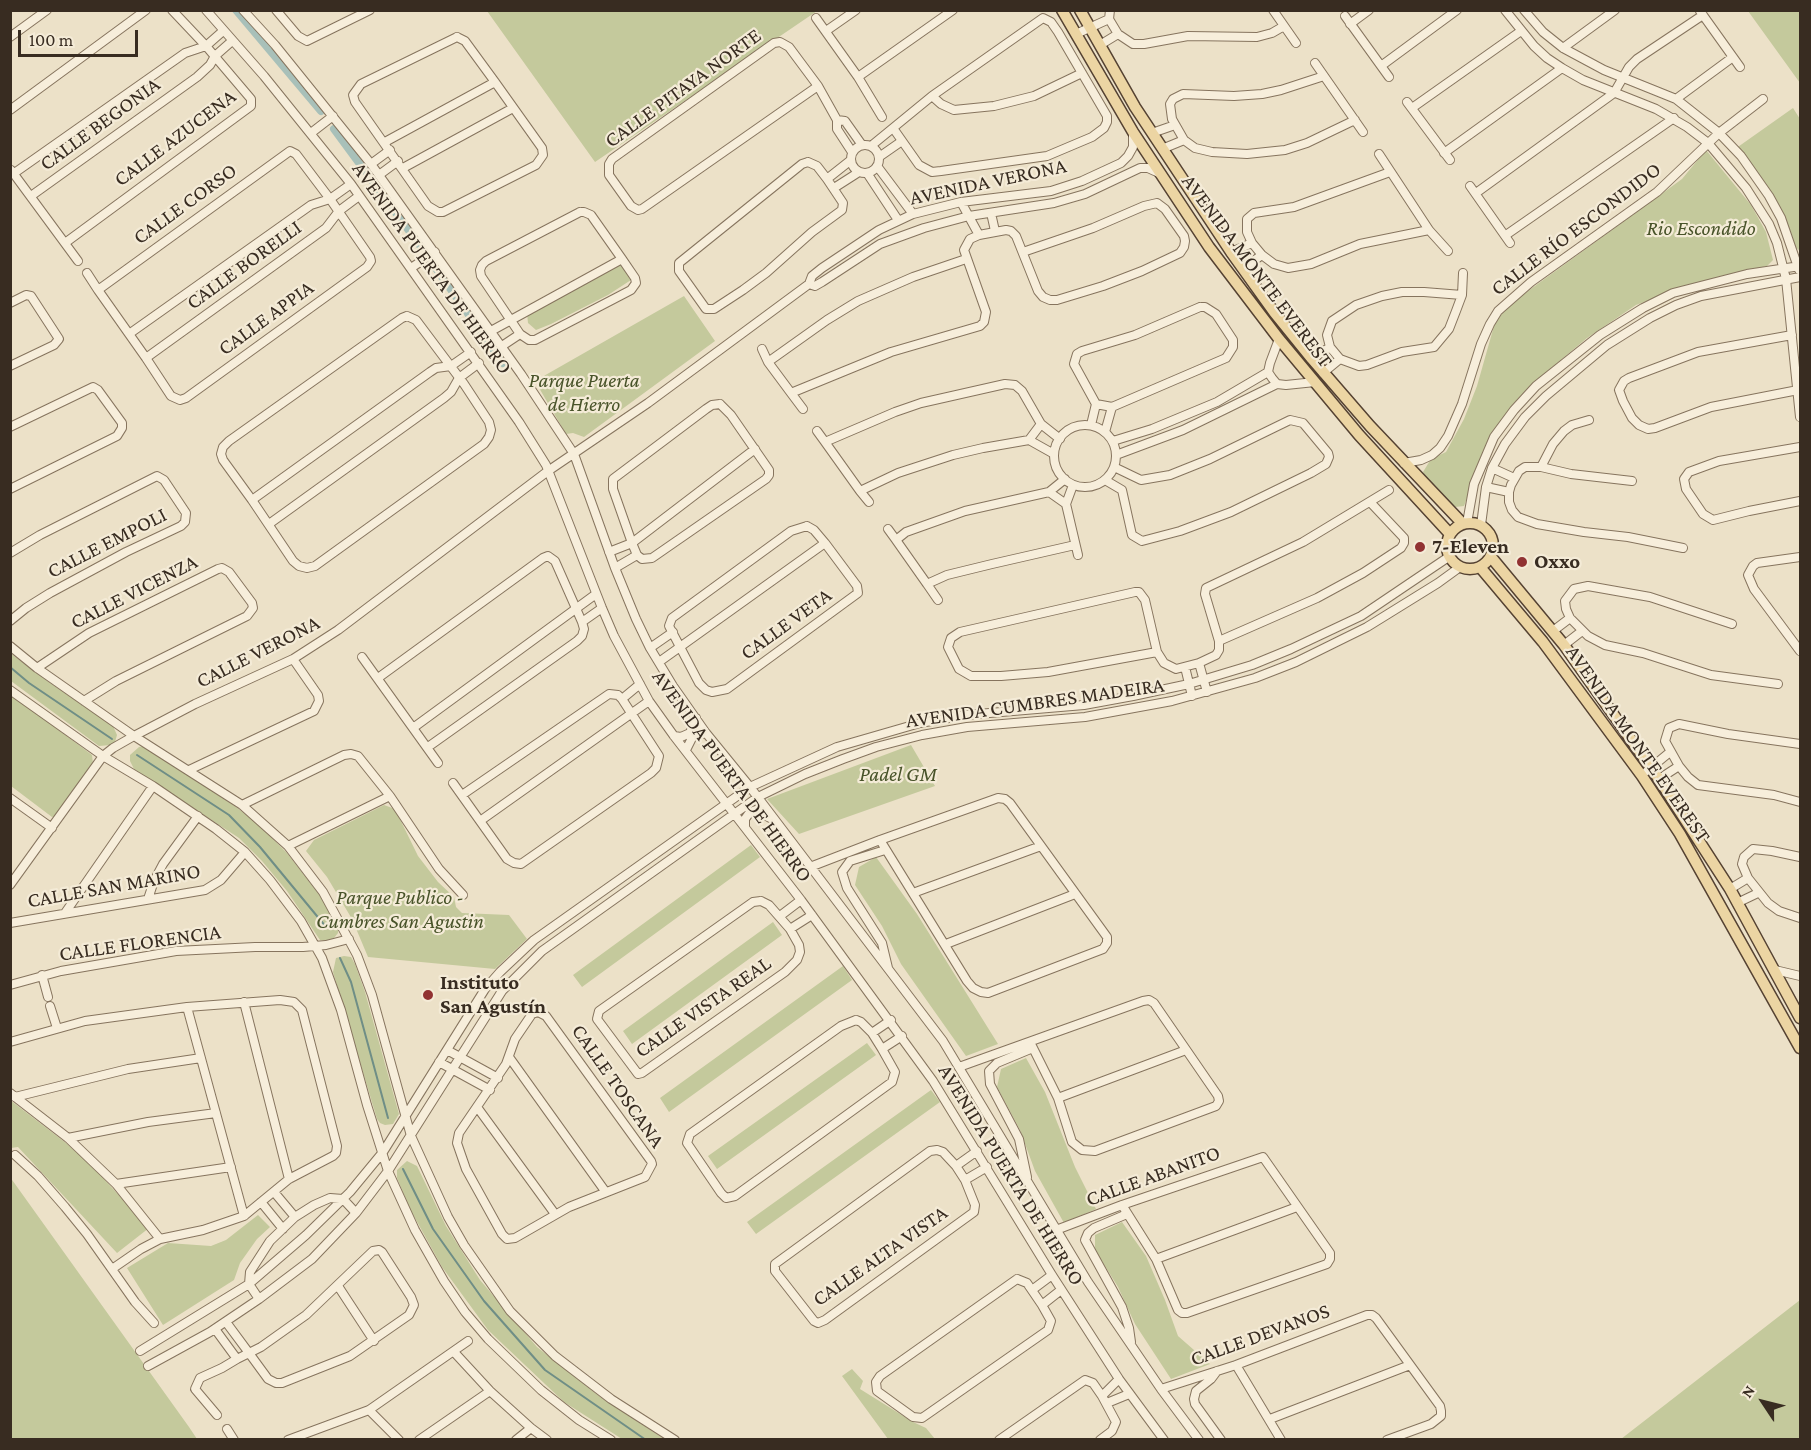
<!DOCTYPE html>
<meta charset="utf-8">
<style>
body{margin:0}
#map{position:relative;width:1811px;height:1450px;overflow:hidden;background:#ece1c8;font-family:"Crimson Pro",serif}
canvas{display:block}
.frame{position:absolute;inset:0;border:12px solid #382c21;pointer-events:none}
.north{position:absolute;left:1733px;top:1372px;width:60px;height:60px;-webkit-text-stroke:4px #f4ebd7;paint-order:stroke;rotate:305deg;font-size:16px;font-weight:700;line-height:24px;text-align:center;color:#382c21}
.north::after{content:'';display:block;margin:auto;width:21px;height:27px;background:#382c21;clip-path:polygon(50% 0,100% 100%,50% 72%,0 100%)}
.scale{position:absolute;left:18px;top:30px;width:120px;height:27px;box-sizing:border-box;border:3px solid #382c21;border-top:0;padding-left:8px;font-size:18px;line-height:21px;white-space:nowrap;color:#382c21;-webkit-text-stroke:4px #f4ebd7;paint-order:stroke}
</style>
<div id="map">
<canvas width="1811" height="1450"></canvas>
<div class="frame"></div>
<div class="north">N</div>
<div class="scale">100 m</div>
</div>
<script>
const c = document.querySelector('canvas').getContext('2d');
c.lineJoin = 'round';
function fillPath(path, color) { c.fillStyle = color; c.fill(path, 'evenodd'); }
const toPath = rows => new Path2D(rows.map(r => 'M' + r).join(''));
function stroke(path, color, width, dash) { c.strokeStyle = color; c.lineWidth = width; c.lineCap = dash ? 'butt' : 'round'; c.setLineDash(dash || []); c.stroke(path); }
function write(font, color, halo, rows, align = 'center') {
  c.font = font + ' "Crimson Pro",serif'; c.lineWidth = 4.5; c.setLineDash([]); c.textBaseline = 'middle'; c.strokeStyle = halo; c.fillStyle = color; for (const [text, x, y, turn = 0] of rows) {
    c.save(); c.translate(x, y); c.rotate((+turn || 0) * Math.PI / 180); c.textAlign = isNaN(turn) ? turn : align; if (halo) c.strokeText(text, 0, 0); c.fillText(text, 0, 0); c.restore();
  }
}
fillPath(toPath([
 [487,11,817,11,595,162],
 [1748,11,1800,11,1800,83],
 [1793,108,1800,119,1800,251,1792,244,1770,196,1735,149],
 [1706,150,1751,205,1766,232,1773,260,1767,266,1686,286,1636,305,1587,338,1531,385,1512,405,1483,454,1464,506,1455,507,1442,498,1428,483,1423,472,1431,459,1446,452,1464,419,1477,386,1494,326,1506,307,1682,179],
 [620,265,625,265,632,274,631,280,608,295,551,324,536,330,528,323,527,313],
 [684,296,715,341,584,437,573,433,566,434,535,381],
 [10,653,50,683,113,726,117,735,115,742,111,745,99,746,11,681],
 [11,694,92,755,93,764,58,816,52,817,11,786],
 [911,745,935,786,799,834,767,799],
 [144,746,236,807,258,824,287,853,325,902,338,925,338,933,334,938,328,941,320,940,287,891,262,861,239,838,134,769,130,761,130,755,139,747],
 [384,805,395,809,418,856,438,882,454,897,456,907,462,913,509,915,527,939,495,969,368,957,352,919,327,877,306,851,314,840],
 [751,845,760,857,582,987,573,975],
 [876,857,917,914,998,1044,966,1056,901,964,882,926,855,885,859,867],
 [773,922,782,935,632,1044,623,1031],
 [344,956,351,957,355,964,365,992,399,1114,393,1124,385,1125,380,1123,377,1119,333,972,336,958],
 [843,966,852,980,669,1112,660,1098],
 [867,1043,876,1055,717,1169,708,1156],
 [1026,1058,1045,1092,1075,1167,1096,1209,1064,1223,1035,1171,1020,1130,997,1087,1001,1069],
 [931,1090,940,1102,756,1234,747,1222],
 [10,1100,66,1143,92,1166,149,1228,117,1253,18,1147,11,1148],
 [407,1161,417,1166,446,1226,480,1280,537,1347,599,1396,664,1439,622,1439,564,1402,488,1330,442,1267,410,1209,397,1178,397,1170],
 [10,1177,189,1427,197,1439,11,1439],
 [258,1215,270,1227,257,1239,240,1263,234,1280,163,1325,127,1268,168,1243,211,1246,226,1240],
 [1122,1222,1146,1256,1165,1300,1178,1336,1210,1364,1171,1379,1135,1324,1118,1287,1095,1250,1095,1235],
 [1800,1300,1800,1439,1621,1439],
 [852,1369,863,1381,860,1389,913,1422,926,1428,935,1439,888,1439,842,1376]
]), '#c4c99c');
stroke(toPath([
 [10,667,29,683,112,739],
 [137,755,229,815,260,847,326,927],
 [340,958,351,982,388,1118],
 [403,1169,433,1229,484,1301,545,1370,646,1440]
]), '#6f8e86', 2);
stroke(toPath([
 [236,10,321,111],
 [334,129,421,247],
 [435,267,503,363]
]), '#a8c0b9', 8);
const minor = toPath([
 [206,10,264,76,351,184,519,422,546,465,602,608,614,636,649,701,674,736,801,900,933,1081,1052,1275,1119,1379,1164,1440],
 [243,10,275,45,371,164,521,374,574,454,615,568,636,619,650,648,673,686,706,733,750,787,943,1041,1088,1282,1161,1389,1199,1440],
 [276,10,298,36,307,41,370,10],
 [1110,10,1109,19,1118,34,1133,44,1144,44,1188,36,1257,37,1272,33,1284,26],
 [1273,10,1296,43],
 [1505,10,1534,46,1547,58,1562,68,1583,80,1656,109,1687,127,1708,143,1746,188,1769,224,1777,243,1786,279,1800,417],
 [1524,10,1543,32,1563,48,1604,70,1676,99,1719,133,1741,156,1769,196,1781,218,1799,270],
 [1700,11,1740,67],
 [1345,16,1389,77],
 [816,18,858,77,882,117],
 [1350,24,1369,10],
 [826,31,856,10],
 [1076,34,1109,19],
 [10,37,47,10],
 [457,37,465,41,495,82,542,148,543,155,536,165,443,212,438,212,428,206,355,102,353,95,361,84,457,37],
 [1100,45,1118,34],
 [1563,48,1615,10],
 [1315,63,1363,132],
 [1381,66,1457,10],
 [1324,76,1281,90,1262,94,1234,96,1183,94,1173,99,1170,104,1172,119,1184,140,1195,148,1212,152,1247,154,1285,150,1307,143,1355,120],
 [858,77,953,10],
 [818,86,642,209,638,210,631,206,609,175,609,164,612,159,774,43,780,42,789,47,818,86,837,120,837,129,852,152],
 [932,96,941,104,954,110,994,106,1034,96,1082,73],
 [1676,99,1733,57],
 [1407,102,1450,160],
 [1412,108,1521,31],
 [10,110,146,10],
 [837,120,845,121,862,145],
 [311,133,333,116],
 [1152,133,1175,125],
 [385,142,495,82],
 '851 159a14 14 0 1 1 28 0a14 14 0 1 1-28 0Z',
 [871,146,932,96,1043,18,1051,22,1058,32,1107,116,1107,122,1104,128,1092,137,1047,156,941,171,932,172,919,165,893,128],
 [1162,149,1184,140],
 [1444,153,1562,68],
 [1379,154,1429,230,1448,251],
 [879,157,902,141],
 [808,162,817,166,827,179,843,203,842,210,812,232,766,273,743,290,714,309,706,309,679,271,679,263,802,164,808,162],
 [371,164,390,150],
 [877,166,913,214],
 [403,168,513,108],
 [11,170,78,261],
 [1390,172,1294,207,1254,213,1247,219,1247,232,1252,243,1262,255,1274,264,1288,268,1311,264,1360,244,1429,230],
 [867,173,898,220],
 [13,174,185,53,206,46,223,31],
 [379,175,398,161],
 [827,179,851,160],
 [1470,186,1510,243],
 [834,188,859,172],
 [1476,193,1614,93,1629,67,1637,59,1703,15],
 [31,196,197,77,210,65,215,56,232,41],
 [961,202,979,235],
 [580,212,584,212,591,215,622,259,635,278,636,283,631,290,535,340,529,340,520,334,481,276,480,270,482,265,486,261,580,212],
 [991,213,995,231],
 [1506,235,1674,118],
 [65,243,251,106,251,99,206,46,172,10],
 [1231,252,1252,243],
 [966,259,913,277,858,301,827,320,768,362,791,393,891,352,980,326,984,322,986,312,964,250,970,239,979,235,1006,230,1011,231,1016,236,1038,291,1043,297,1050,300,1057,300,1103,286,1142,271,1180,253,1184,247,1185,241,1184,236,1165,209,1157,203,1144,206,1093,228,1023,252],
 [411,268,435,252],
 [1243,268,1262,255],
 [87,273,98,290,146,358,171,396,180,400,186,398,367,267,371,261,370,257,330,199,296,154,290,151,98,290],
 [809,284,815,286,822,282,880,244,924,228,969,216,1054,203,1085,194,1140,168,1148,168,1159,173],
 [1462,295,1424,292,1402,292,1382,296,1356,305,1332,321,1327,335,1330,347,1340,359,1359,366,1367,365,1402,352,1434,347,1449,329,1456,311,1462,295,1463,273],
 [10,303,26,295,31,296,59,339,54,345,10,366],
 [1200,307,1205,307,1216,314,1233,340,1233,347,1226,358,1112,407,1096,404,1074,364,1077,354,1082,351,1135,335,1200,307],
 [407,316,416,320,464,384,489,422,491,430,489,437,484,444,315,566,307,568,299,566,293,561,252,500,223,460,221,454,223,447,229,441,402,318,407,316],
 [491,331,622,259],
 [129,334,311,205,330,199,351,184],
 [1792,335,1698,352,1629,378,1624,381,1619,390,1623,401,1632,418,1639,425,1648,429,1655,428,1711,407,1798,390],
 [1279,339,1270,363,1268,372,1272,378,1277,384,1286,385,1315,382],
 [502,346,520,334],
 [762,349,768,362],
 [146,358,326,228,339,211,359,196],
 [1312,359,1330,347],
 [1323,373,1340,359],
 [791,393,803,409],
 [720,404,731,415,769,470,769,475,766,479,652,558,642,559,637,555,632,543,613,489,613,479,706,409,712,405,720,404],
 [1091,425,1096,404],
 '1054 456a31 31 0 1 1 62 0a31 31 0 1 1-62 0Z',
 [10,427,93,387,98,390,122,423,122,428,117,436,10,489],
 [817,431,825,442],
 [1105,432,1112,407],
 [1029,440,1041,424],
 [1113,441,1152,429,1217,402,1268,372],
 [1800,447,1719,461,1689,472,1684,479,1686,489,1703,514,1713,520,1749,511,1800,501],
 [1054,454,1029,440,983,448,953,455,898,473,860,491,825,442,895,412,921,403,1005,384,1015,385,1022,391,1041,424,1060,439],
 [1116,455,1183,430,1277,384],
 [1404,463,1421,460,1432,455,1440,448,1448,436,1462,404,1481,344,1490,324,1498,311,1531,282,1657,192,1719,133,1763,99],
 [1541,467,1553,444,1564,431,1572,425,1589,420],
 [1492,468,1514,478],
 [1065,479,1049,492,965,511,906,532,896,540,927,584,947,575,992,564,1075,545],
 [1105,480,1122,490,1132,535,1142,541,1180,531,1231,512,1311,473,1326,464,1329,457,1328,453,1303,423,1290,420,1210,459,1170,475,1141,480,1114,467],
 [1632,481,1571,474,1541,467,1525,467,1519,471,1511,485,1509,492,1509,502,1512,510,1518,517,1537,524,1584,532,1628,537,1683,548],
 [1073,485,1066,504,1078,555],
 [1486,487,1509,492],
 [860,491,869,502],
 [1049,492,1066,504],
 [252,500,430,372,436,368,451,366,471,352],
 [1467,523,1474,484,1494,437,1514,410,1536,386,1600,335,1643,308,1673,293,1747,274,1800,266],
 [269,524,444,398,451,392,459,378,479,363],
 [1481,525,1486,487,1492,468,1505,444,1525,417,1546,396,1607,345,1650,318,1676,305,1701,296,1800,277],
 [807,526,814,530,825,543,857,586,858,593,727,689,712,692,706,690,699,683,669,626,672,618,791,531,807,526],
 [888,529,896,540],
 [609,552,632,543,755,449],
 [10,553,40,535,157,476,164,480,186,513,185,522,181,526,126,552,50,593,26,608,10,621],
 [1800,557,1757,563,1753,566,1748,575,1754,589,1800,651],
 [615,568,637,555],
 [927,584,938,600],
 [582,622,602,608],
 [1732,624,1650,597,1588,586,1574,589,1565,601,1566,609,1570,618,1588,636,1605,645,1643,653,1711,675,1778,684],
 [1553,631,1570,618],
 [1219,641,1317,598,1363,573,1401,548,1404,543,1404,538,1371,503],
 [1564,645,1582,631],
 [10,646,37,668,134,736,242,805,288,846,323,892,357,955,372,995,411,1136,448,1217,464,1245,510,1311,555,1356,611,1399,675,1440],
 [650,648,673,632],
 [1157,652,1048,672,1001,676,971,676,959,669,948,647,951,638,960,632,1135,592,1139,592,1145,600,1157,652,1164,663,1176,669,1199,663,1216,655,1219,650,1219,641,1205,594,1206,588,1303,542,1389,490],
 [362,657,438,763],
 [659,662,825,543],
 [1199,663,1207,692],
 [1185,667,1192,696],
 [37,668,89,633,218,569,222,568,229,572,252,603,253,608,247,616,116,681,84,701],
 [378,678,543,558,548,556,555,561,582,622,584,629,582,636,577,641,428,747],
 [10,690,103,756,153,786,216,829,245,852,270,880,301,921,322,958,341,1010,367,1105,388,1171,415,1230,444,1281,465,1312,488,1339,541,1390,579,1420,611,1440],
 [622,699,640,684],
 [413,728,596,594],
 [674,736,681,737,690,733,696,718],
 [1800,744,1728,734,1679,724,1669,728,1665,741,1679,766,1688,777,1698,785,1774,795,1800,802],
 [686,750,693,736,706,733],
 [189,770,314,711,319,701,318,695,293,659],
 [1647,771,1670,752],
 [1659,779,1679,766],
 [453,783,507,859,514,863,521,864,651,773,656,768,659,756,622,699,618,695,609,694,462,795],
 [10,798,52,828],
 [242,805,344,755,351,754,358,756,390,796,439,869,463,895],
 [480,821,649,701],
 [745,826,745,819,750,812,756,810,770,818],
 [288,846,390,796],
 [885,850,850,861,842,872,847,888,882,943,888,968],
 [1800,857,1772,851,1753,849,1744,857,1742,864,1748,878,1768,903,1779,911,1800,918],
 [810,867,880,840,998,798,1005,799,1010,803,1107,937,1107,943,1103,949,988,993,981,992,973,988,967,981,880,840],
 [10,885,103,756,113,748,134,736,195,704,293,659,338,630,548,471,648,403,809,284,812,276,822,268,879,230,913,214,961,202,1051,191,1082,181,1121,163,1128,156,1133,147,1133,132],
 [1730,889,1748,878],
 [913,893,1041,846],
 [148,899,154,881,163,864,198,816],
 [761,901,769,905,790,929,799,945,800,952,797,960,785,972,642,1073,638,1074,597,1019,599,1011,753,902,761,901],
 [1737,903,1758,893],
 [65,913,153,786],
 [780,916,801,900],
 [10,923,205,890,221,880,245,852],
 [790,929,812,915],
 [946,944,1075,894],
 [1775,970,1800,976],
 [42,975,48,997],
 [10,985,61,971,176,951,255,947,303,947,326,945,349,939],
 [244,1002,289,1179],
 [50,1006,57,1028],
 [187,1007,244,1216],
 [538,1012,546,1016,651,1161,652,1164,645,1177,569,1207,515,1238,507,1239,502,1234,466,1169,457,1143,459,1133,506,1064,515,1039,532,1014,538,1012],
 [856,1020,861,1022,872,1033,882,1049,895,1072,892,1082,735,1196,726,1198,721,1193,687,1143,690,1134,841,1026,856,1020],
 [872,1033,891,1020],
 [10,1042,85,1021,187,1007,280,1000,294,1002,302,1010,337,1146,336,1153,333,1156,289,1179,244,1216,203,1230,160,1239,141,1249,112,1269],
 [882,1049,902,1036],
 [447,1050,498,1078],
 [509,1057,605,1191],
 [439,1062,490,1090],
 [959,1067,1143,1001,1149,1000,1154,1003,1218,1096,1219,1101,1216,1106,1095,1151,1082,1150,1072,1142,1058,1098,1030,1042],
 [10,1093,68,1138,116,1184,160,1239],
 [15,1097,128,1069,201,1058],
 [1058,1098,1186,1050],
 [477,1107,555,1214],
 [68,1138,148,1122,216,1113],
 [937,1150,943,1152,956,1166,965,1180,975,1205,974,1212,825,1320,818,1323,814,1321,775,1271,775,1264,930,1151,937,1150],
 [15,1155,38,1176,65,1207,87,1234,135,1302,154,1323],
 [956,1166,977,1151],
 [1027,1177,1019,1139,990,1084,989,1071,997,1063,1033,1048],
 [965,1180,987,1167],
 [116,1184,231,1167],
 [274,1192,295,1217],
 [261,1202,283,1229],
 [1127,1214,1094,1228,1088,1233,1085,1240,1122,1307,1129,1328,1131,1342],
 [1056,1230,1122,1205,1263,1157,1330,1253,1330,1259,1327,1264,1187,1313,1182,1313,1178,1310,1156,1259,1122,1205],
 [1156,1259,1297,1207],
 [1017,1279,1027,1283,1042,1305,1051,1321,1048,1330,922,1418,913,1417,877,1391,876,1382,880,1376,1017,1279],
 [338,1286,374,1341],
 [1032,1290,1052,1275],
 [259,1299,249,1284,250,1272,270,1241,295,1217,314,1205,330,1198,343,1199,356,1213],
 [1042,1305,1061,1290],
 [215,1329,237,1359],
 [140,1351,249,1284,306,1235,350,1192,383,1152,485,989,500,972,534,940,750,787,837,747,920,723,966,715,1084,705,1133,696,1189,684,1252,665,1291,649,1361,616,1450,556],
 [454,1352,490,1391,531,1428,547,1440],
 [1236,1365,1281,1440],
 [148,1366,210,1332,259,1299,312,1259,356,1213,388,1171,502,991,542,951,758,797,805,774,843,759,876,747,922,735,967,727,1085,717,1172,701,1255,678,1296,662,1367,627,1438,583,1460,567],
 [1217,1371,1211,1379,1196,1391,1194,1399,1195,1404,1221,1440],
 [1161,1389,1236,1365,1367,1315,1372,1315,1376,1318,1440,1406,1441,1411,1441,1416,1431,1424,1387,1440],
 [1102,1396,1119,1379],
 [1107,1403,1129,1394],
 [369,1410,399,1440],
 [217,1415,195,1389,200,1378,222,1368,237,1359,261,1347,306,1315,373,1251,379,1250,382,1252,411,1297,414,1305,409,1315,350,1356,282,1383,276,1383,268,1379,249,1353,226,1322],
 [1270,1419,1410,1365],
 [227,1429,234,1440],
 [288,1440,369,1410,468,1341],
 [419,1440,490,1391],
 [516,1440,531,1428],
 [999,1440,1085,1380,1093,1383,1102,1396,1116,1422,1112,1431,1100,1440]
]);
const major = toPath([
 [1062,10,1133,132,1209,247,1279,339,1359,435,1450,534],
 [1080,10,1135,107,1231,252,1274,312,1312,359,1370,426,1463,524],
 '1447 546a23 23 0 1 1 46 0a23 23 0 1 1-46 0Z',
 [1491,557,1564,645,1659,779,1730,889,1800,1018],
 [1480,567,1543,642,1642,776,1680,834,1800,1048]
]);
stroke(minor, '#86745e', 10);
stroke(major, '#554232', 13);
stroke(minor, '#f7eedb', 8);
stroke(major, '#ecd5a3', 10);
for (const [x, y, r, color] of [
 [1420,547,6,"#913232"],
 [1522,562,6,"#913232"],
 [428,995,6,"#913232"]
]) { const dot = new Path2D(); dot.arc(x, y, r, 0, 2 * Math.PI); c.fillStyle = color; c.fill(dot); stroke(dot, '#f4ebd7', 2); }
write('21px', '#382c21', '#f4ebd7', [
 ["CALLE PITAYA NORTE",683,88,-36],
 ["CALLE BEGONIA",100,124,-36],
 ["CALLE AZUCENA",175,138,-37],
 ["AVENIDA VERONA",988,182,-12],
 ["CALLE CORSO",185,204,-36],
 ["CALLE RÍO ESCONDIDO",1576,229,-37],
 ["CALLE BORELLI",244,265,-36],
 ["AVENIDA PUERTA DE HIERRO",432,268,54],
 ["AVENIDA MONTE EVEREST",1257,271,53],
 ["CALLE APPIA",266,318,-36],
 ["CALLE EMPOLI",107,543,-27],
 ["CALLE VICENZA",134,592,-27],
 ["CALLE VETA",786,624,-36],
 ["CALLE VERONA",258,652,-27],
 ["AVENIDA CUMBRES MADEIRA",1035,703,-8],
 ["AVENIDA MONTE EVEREST",1638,744,55],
 ["AVENIDA PUERTA DE HIERRO",732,776,54],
 ["CALLE SAN MARINO",114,886,-10],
 ["CALLE FLORENCIA",140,943,-8],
 ["CALLE VISTA REAL",703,1007,-35],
 ["CALLE TOSCANA",618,1086,55],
 ["AVENIDA PUERTA DE HIERRO",1011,1175,58],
 ["CALLE ABANITO",1153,1176,-20],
 ["CALLE ALTA VISTA",880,1256,-35],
 ["CALLE DEVANOS",1260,1335,-20]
]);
write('italic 21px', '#485329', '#f4ebd7', [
 ["Rio Escondido",1701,229],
 ["Parque Puerta",584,381],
 ["de Hierro",584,405],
 ["Padel GM",898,775],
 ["Parque Publico -",400,898],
 ["Cumbres San Agustin",400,922]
]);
write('bold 21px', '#382c21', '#f4ebd7', [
 ["7-Eleven",1432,547],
 ["Oxxo",1534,562],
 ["Instituto",440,983],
 ["San Agustín",440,1007]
], 'left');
</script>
